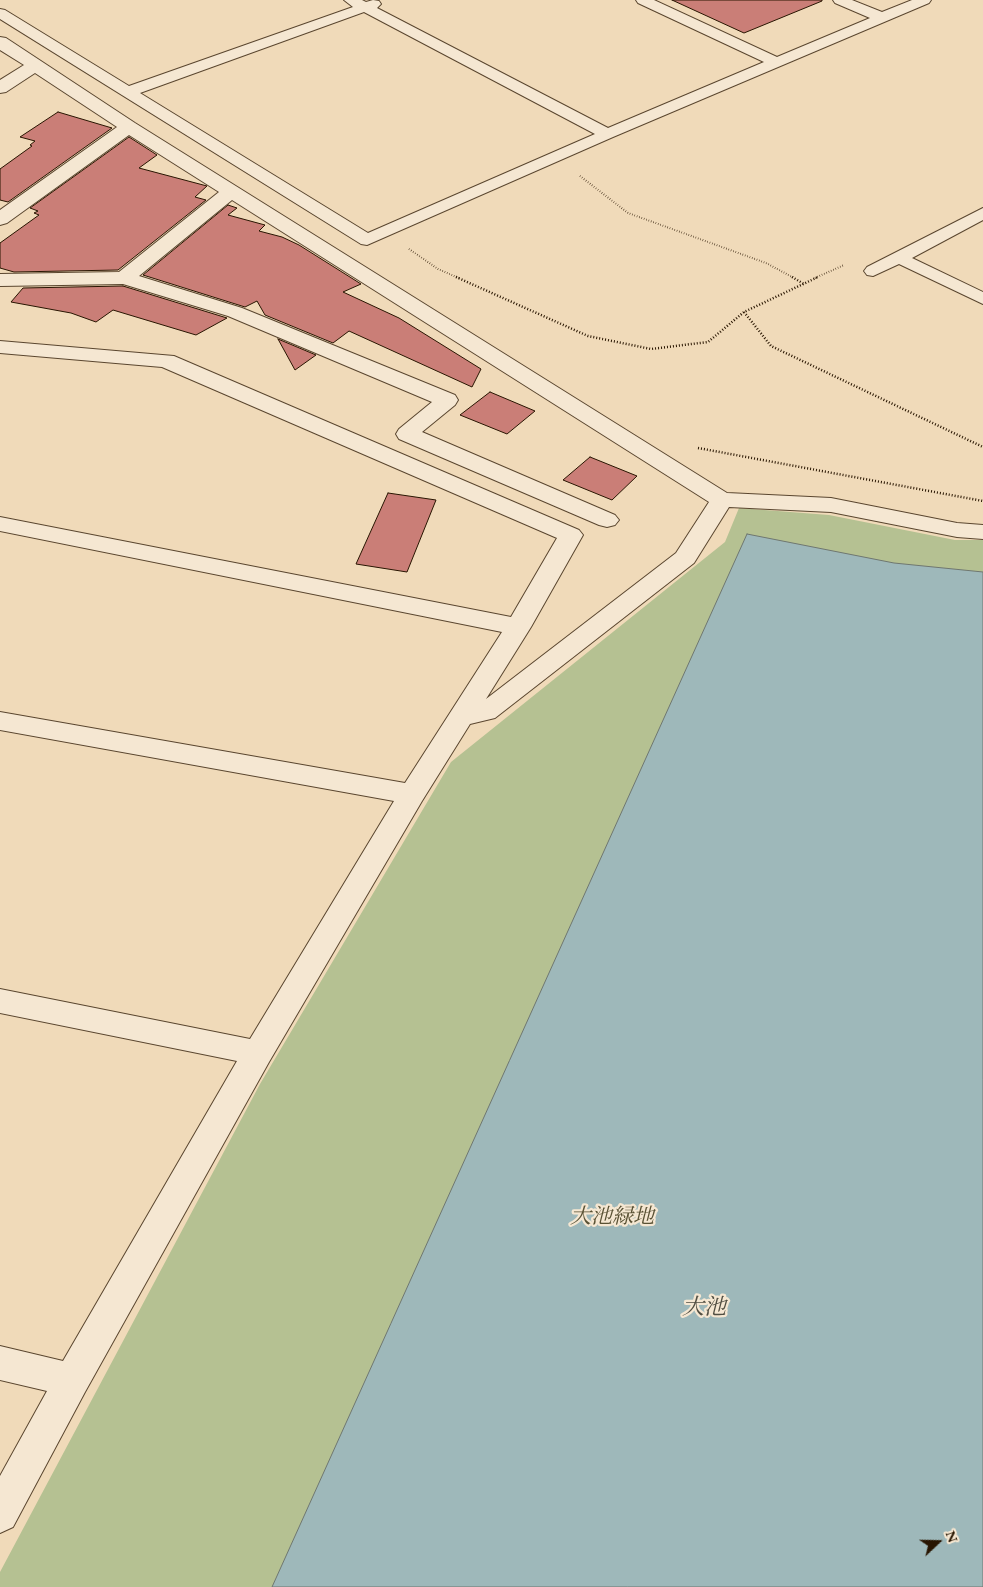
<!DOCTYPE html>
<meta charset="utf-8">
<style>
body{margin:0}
#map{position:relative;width:983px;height:1587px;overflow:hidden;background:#f0dab9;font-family:"EB Garamond",serif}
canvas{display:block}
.north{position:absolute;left:913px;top:1517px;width:50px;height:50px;-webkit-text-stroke:4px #f5e7d2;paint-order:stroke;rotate:69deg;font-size:14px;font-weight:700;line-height:20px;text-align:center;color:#281501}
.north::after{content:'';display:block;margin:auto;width:18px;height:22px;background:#281501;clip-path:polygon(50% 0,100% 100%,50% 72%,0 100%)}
</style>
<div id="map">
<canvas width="983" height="1587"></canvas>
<div class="north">N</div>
</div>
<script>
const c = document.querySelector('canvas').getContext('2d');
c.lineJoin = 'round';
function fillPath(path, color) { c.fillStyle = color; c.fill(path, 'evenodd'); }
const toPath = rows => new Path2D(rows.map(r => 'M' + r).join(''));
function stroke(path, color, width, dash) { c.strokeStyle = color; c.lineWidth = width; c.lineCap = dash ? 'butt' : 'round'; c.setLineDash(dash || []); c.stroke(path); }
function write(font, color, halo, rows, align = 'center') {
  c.font = font + ' "EB Garamond","Noto Serif JP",serif'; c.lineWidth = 4.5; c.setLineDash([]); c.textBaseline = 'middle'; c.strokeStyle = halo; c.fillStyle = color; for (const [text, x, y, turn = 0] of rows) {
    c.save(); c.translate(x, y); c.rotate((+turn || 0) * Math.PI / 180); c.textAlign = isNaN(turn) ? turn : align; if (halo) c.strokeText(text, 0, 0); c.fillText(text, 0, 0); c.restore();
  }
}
fillPath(toPath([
 [739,508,829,515,955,540,983,540,983,1587,0,1587,0,1572,260,1084,451,762,725,542]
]), '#b5c192');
const water = toPath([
 [747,534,894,563,983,572,983,1587,272,1587,747,534]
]);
fillPath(water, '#9eb8ba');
stroke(water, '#6f7770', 1);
const building = toPath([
 [672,0,822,0,822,1,744,33,672,0],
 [58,112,112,128,8,202,0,200,0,169,32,146,30,145,35,141,20,137,58,112],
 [129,137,157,155,139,168,207,186,195,197,206,200,118,270,14,272,0,268,0,243,39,215,34,213,38,211,30,208,129,137],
 [228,205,237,208,228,215,265,225,259,231,282,237,299,245,361,284,343,292,399,318,481,369,472,387,349,331,333,343,265,315,257,301,245,307,143,275,228,205],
 [123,286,227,318,196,335,113,310,96,322,71,313,11,302,23,288,123,286],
 [278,339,316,355,295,370,278,339],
 [490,392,535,411,507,434,460,415,490,392],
 [590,457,637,476,612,500,563,480,590,457],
 [388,493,436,500,407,572,356,564,388,493]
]);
fillPath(building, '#ca7e77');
stroke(building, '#281501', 1);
const service = toPath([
 [344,0,362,0,366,2,373,0,379,1,381,4,377,8,608,128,764,62,638,3,636,0,654,0,777,57,870,18,835,3,833,0,852,0,882,12,912,0,931,0,929,3,613,137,367,245,361,244,0,19,0,9,5,10,129,86,353,7,344,0],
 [364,12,595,134,368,233,140,93,364,12],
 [983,208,983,220,912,258,983,292,983,304,899,264,873,276,867,275,864,271,867,267,983,208]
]);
const minor = toPath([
 [0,37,6,38,135,123,727,493,831,498,957,523,983,525,983,539,957,537,831,512,729,507,694,563,495,718,470,724,422,801,269,1062,85,1392,13,1527,0,1533,0,1476,47,1391,0,1380,0,1346,63,1361,237,1061,0,1013,0,989,250,1039,394,801,0,730,0,712,405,783,502,632,0,531,0,517,511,617,557,538,162,367,0,353,0,341,174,356,579,530,583,535,531,627,486,699,676,553,709,502,232,200,139,276,242,308,455,395,458,400,455,405,422,432,615,515,619,520,615,525,607,527,599,525,399,439,396,434,399,429,432,402,228,316,123,284,0,286,0,274,119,272,219,192,129,135,7,223,0,225,0,210,117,127,35,73,6,92,0,93,0,80,24,65,0,50,0,37]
]);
stroke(service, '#5a462f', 2);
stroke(minor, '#5a462f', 2);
stroke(toPath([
 [580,176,628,213,766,263,794,278],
 [409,249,438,269,459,278],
 [815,278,844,265]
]), '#281501', 2, [0.5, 2]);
stroke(toPath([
 [456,277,588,336,651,349,708,342,744,312,818,277],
 [792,277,804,284],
 [744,312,771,346,983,447],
 [698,448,983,501]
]), '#281501', 2.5, [1, 2]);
fillPath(service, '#f5e7d2');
fillPath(minor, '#f5e7d2');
write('italic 21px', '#595134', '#f5e7d2', [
 ["大池緑地",612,1217]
]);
write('italic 22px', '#514e42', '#f5e7d2', [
 ["大池",704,1308]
]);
</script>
